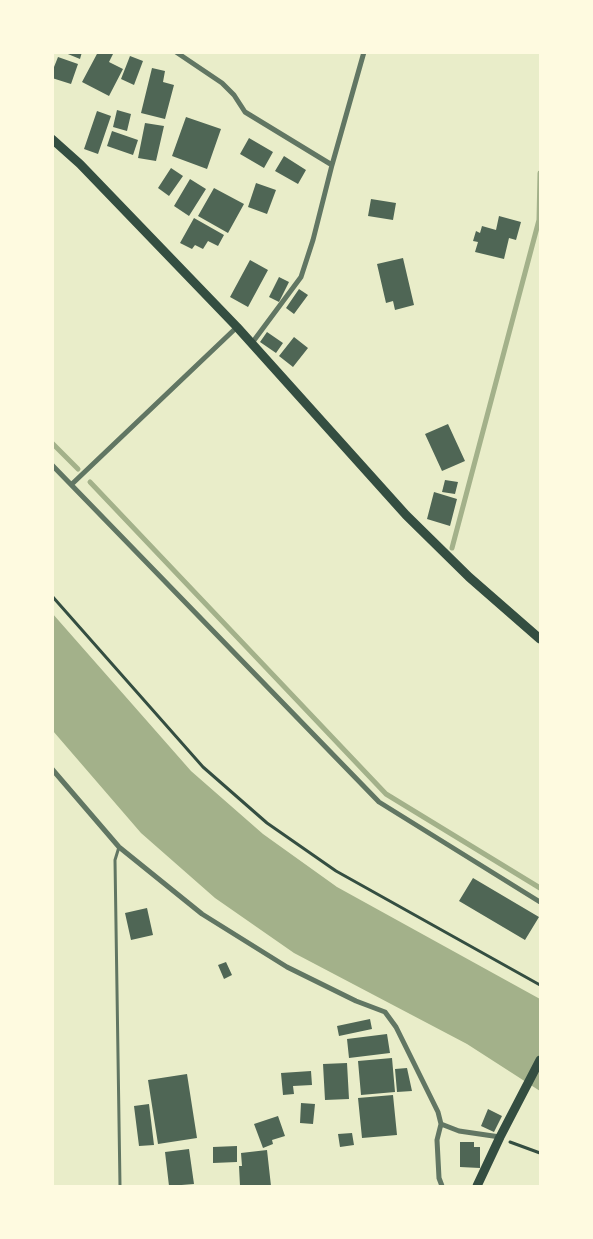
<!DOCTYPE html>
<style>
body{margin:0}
#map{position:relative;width:593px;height:1239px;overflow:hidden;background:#e9edc9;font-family:"PT Sans Narrow",sans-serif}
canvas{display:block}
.frame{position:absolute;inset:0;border:54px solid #fefae0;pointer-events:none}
</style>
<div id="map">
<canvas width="593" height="1239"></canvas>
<div class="frame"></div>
</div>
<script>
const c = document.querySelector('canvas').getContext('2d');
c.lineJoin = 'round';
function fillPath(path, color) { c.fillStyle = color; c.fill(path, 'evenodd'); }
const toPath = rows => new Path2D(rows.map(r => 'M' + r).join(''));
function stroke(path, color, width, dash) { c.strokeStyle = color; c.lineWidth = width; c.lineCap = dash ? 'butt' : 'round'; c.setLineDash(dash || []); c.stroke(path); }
fillPath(toPath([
 [52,613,191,771,263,834,337,887,540,999,540,1091,467,1044,294,953,215,898,141,833,53,731]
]), '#a3b18a');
stroke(toPath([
 [52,443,78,469],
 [90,482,386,794,540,888],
 [452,548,539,220,540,173]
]), '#a3b18a', 5);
fillPath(toPath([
 [63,52,82,52,80,59],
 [98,52,110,52,113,54,109,62,123,69,109,96,82,82],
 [130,56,143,61,134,85,121,79],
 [58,57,78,64,71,84,52,78,52,72],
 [152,68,165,71,163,82,174,85,165,119,141,113],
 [117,110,131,114,127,131,113,127],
 [97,111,111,116,98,154,84,149],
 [186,117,221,129,207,169,172,156],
 [145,123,164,126,156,161,138,158],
 [112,131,138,140,133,155,107,146],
 [249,138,273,152,264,168,240,154],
 [284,156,306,170,298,184,275,171],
 [171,168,183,176,169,196,158,188],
 [190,179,206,189,189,216,174,206],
 [256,183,276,190,267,214,248,207],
 [214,188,244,204,228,233,198,216],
 [371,199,396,203,393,220,368,216],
 [499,216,521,222,516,240,509,238,504,259,475,252,478,242,473,241,476,231,480,233,482,226,496,230],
 [194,218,224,235,218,246,208,241,203,249,195,245,192,249,180,243],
 [403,258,414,305,395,310,393,301,386,303,377,264],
 [250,260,268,270,248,307,230,297],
 [279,277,289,282,279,302,269,297],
 [299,289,308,295,294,314,286,308],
 [267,332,283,343,276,353,260,342],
 [294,337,308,348,293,367,279,356],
 [448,424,465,461,442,471,425,434],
 [445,480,458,482,455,494,442,492],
 [434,492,457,499,450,526,427,519],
 [473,878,539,917,525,940,459,901],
 [147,908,153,935,131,940,125,913],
 [226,962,232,975,224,979,218,965],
 [370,1019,372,1029,339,1036,337,1026],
 [387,1034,390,1053,349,1058,347,1039],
 [392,1058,395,1092,361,1095,358,1061],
 [347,1063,349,1099,325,1100,323,1064],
 [407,1068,412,1091,397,1092,395,1069],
 [311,1071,312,1085,293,1086,294,1094,283,1095,281,1073],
 [187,1074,197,1138,158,1144,148,1080],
 [393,1095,397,1135,362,1138,358,1098],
 [301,1103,315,1104,313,1124,300,1123],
 [149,1104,154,1145,139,1146,134,1106],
 [488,1109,502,1116,494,1132,481,1126],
 [278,1116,285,1136,272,1140,273,1144,263,1148,254,1124],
 [352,1133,354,1145,340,1147,338,1134],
 [460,1142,474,1142,474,1147,480,1147,480,1168,460,1167],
 [237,1146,237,1162,213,1163,213,1147],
 [189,1149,194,1184,169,1186,165,1152],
 [267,1150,271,1186,240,1186,239,1166,242,1166,241,1153]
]), '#4f6655');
stroke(toPath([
 [52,596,203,767,267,823,336,871,540,985],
 [510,1142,540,1153]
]), '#344e41', 3);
stroke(toPath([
 [119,847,115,860,120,1186]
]), '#617663', 3);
stroke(toPath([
 [176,52,222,83,234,95,245,112,332,165],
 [252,343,301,277,313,240,332,165,364,52],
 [52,465,379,802,540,902],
 [72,484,237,327],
 [52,769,119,847,202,914,287,967,356,1001,385,1012,396,1027,438,1112,441,1124,459,1131,500,1137],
 [441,1124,437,1140,439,1178,442,1186]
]), '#617663', 5);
stroke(toPath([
 [52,139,80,164,237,327,406,515,469,577,540,639],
 [477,1186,500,1137,540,1060]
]), '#344e41', 9);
</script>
